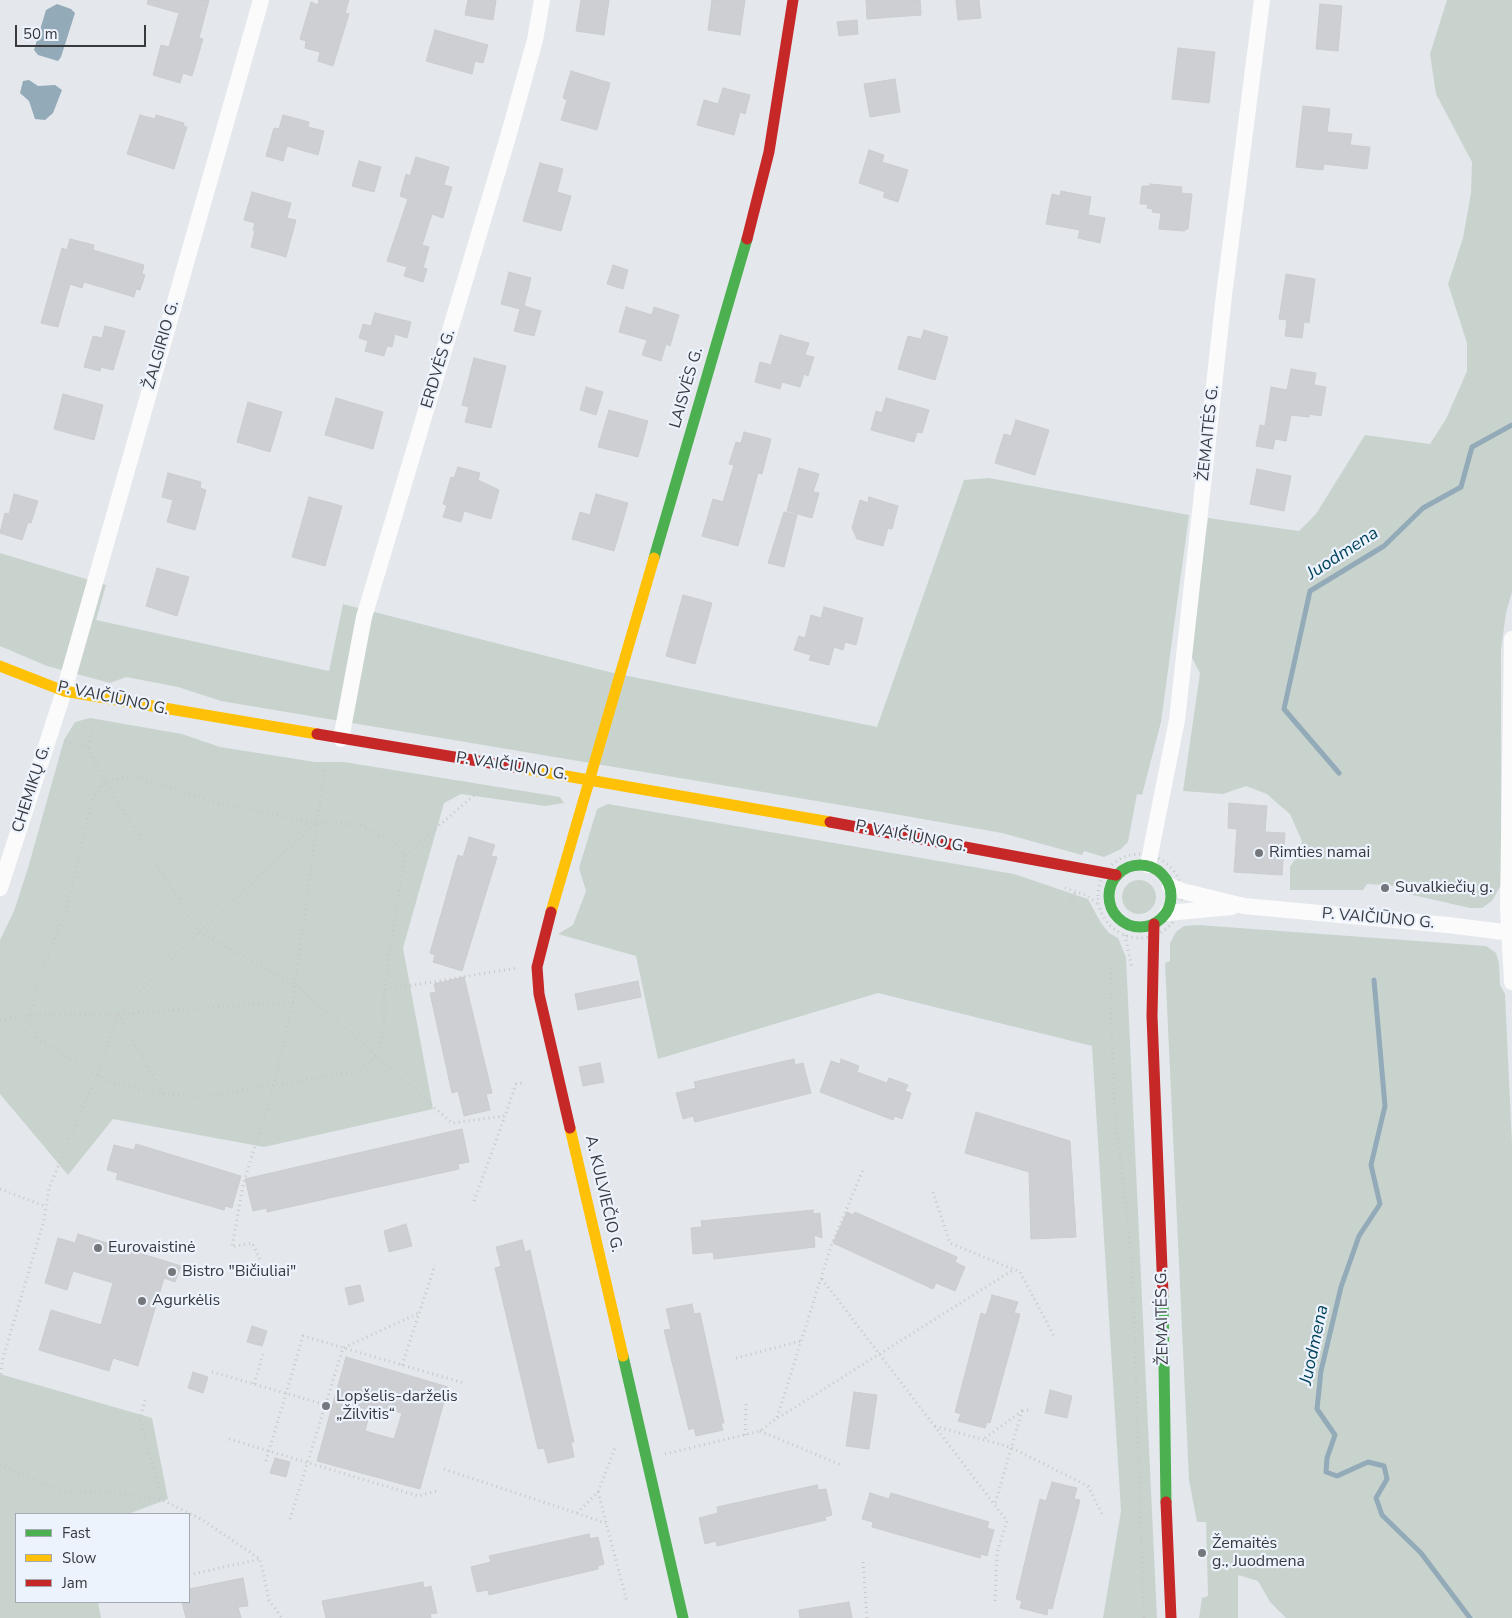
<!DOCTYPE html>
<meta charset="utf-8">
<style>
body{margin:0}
#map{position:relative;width:1512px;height:1618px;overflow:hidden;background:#e4e7ec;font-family:"Nunito Sans",sans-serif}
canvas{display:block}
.legend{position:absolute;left:15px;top:1513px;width:175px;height:90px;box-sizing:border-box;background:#edf3fd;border:1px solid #a5a9b1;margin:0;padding:6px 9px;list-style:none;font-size:15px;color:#383a3e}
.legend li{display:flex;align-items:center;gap:10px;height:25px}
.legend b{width:25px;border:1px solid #a5a9b1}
.scale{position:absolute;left:15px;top:25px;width:131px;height:22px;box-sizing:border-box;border:2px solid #383a3e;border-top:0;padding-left:6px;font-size:15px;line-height:18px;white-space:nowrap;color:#383a3e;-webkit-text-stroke:4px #edf3fd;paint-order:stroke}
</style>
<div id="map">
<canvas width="1512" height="1618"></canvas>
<ul class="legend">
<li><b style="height:6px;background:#4caf50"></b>Fast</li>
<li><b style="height:6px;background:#ffc107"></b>Slow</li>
<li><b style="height:6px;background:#c62828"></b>Jam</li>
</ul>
<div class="scale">50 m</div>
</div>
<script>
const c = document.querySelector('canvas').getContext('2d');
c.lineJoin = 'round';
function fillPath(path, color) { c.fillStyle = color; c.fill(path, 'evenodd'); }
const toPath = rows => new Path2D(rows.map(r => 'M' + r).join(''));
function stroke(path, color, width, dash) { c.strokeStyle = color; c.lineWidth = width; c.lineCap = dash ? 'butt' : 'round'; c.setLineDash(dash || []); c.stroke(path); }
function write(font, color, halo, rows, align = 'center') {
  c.font = font + ' "Nunito Sans",sans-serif'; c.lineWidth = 4.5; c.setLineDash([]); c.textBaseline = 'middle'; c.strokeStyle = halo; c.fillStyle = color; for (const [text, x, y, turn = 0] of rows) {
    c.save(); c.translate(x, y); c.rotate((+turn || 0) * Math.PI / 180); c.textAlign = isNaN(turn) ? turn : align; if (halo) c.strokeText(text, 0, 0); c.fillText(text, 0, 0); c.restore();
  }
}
fillPath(toPath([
 [1447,0,1512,0,1512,592,1506,613,1501,650,1501,885,1492,901,1482,908,1470,908,1404,893,1398,886,1367,884,1363,890,1290,890,1290,867,1300,852,1302,841,1290,814,1277,803,1267,794,1246,786,1223,794,1183,791,1200,673,1190,654,1208,518,1299,531,1316,514,1365,435,1430,444,1446,419,1467,371,1467,343,1448,284,1463,238,1471,193,1472,162,1436,94,1430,54],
 [989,478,1189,515,1161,722,1142,795,1137,794,1128,842,1121,849,1104,857,1084,851,1082,855,1002,833,894,814,221,701,178,687,126,677,110,683,47,666,0,646,0,553,106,585,96,620,329,671,343,604,609,672,877,727,964,480],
 [90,718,182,734,220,747,315,762,344,762,560,797,564,803,545,806,461,794,444,803,403,948,433,1109,264,1147,113,1119,68,1175,0,1094,0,940,14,911,28,868,64,740,75,722],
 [608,804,1014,874,1088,899,1101,923,1109,933,1118,938,1126,957,1157,1618,1103,1618,1121,1511,1092,1046,878,993,658,1059,636,956,558,934,573,925,586,891,579,868,597,809],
 '1122 897a17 17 0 1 1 34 0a17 17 0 1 1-34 0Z',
 [1198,925,1486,946,1496,953,1499,963,1500,985,1505,994,1512,1144,1512,1618,1286,1618,1270,1602,1258,1581,1238,1575,1238,1618,1199,1618,1202,1598,1208,1596,1206,1522,1197,1522,1189,1480,1165,963,1170,961,1170,943,1176,932,1184,926],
 [0,1374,152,1418,168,1499,128,1514,16,1514,16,1602,98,1602,101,1618,0,1618]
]), '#c9d3cd');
fillPath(toPath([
 [57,4,71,9,75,13,61,57,58,61,38,55,34,50,46,10],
 [29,80,38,86,55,85,62,90,53,113,45,120,35,119,29,101,20,93,23,81]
]), '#93aab8');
stroke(toPath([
 [1339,773,1284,709,1310,591,1384,546,1423,508,1461,487,1472,447,1512,425],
 [1374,980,1385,1106,1371,1165,1380,1204,1359,1236,1341,1287,1321,1371,1317,1409,1335,1435,1327,1458,1326,1472,1337,1476,1368,1462,1384,1466,1387,1479,1376,1498,1382,1515,1421,1553,1470,1618]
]), '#93aab8', 5);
const building = toPath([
 [148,0,209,0,199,38,203,39,192,76,183,73,180,83,153,75,161,45,169,47,179,13,147,4,148,0],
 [319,0,349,0,345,13,349,14,333,66,318,61,320,52,305,48,306,41,300,39,311,2,318,5,319,0],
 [468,0,496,0,493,20,465,15,468,0],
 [581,0,609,0,604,35,576,31,581,0],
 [712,0,745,0,740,35,708,30,712,0],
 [866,0,920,0,921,15,867,19,866,0],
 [956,0,979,0,981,18,958,20,956,0],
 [1320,4,1342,6,1338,51,1316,49,1320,4],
 [857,20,858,34,839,36,837,22,857,20],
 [435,30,488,45,483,63,475,61,472,74,426,61,435,30],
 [1178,48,1215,52,1209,103,1172,99,1178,48],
 [571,71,610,83,597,130,561,120,567,100,563,98,571,71],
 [895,79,900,112,870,117,864,84,895,79],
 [723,88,750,95,745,114,740,112,734,135,697,125,704,100,718,104,723,88],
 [1303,106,1330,109,1327,132,1352,134,1350,145,1370,147,1367,169,1324,164,1323,170,1296,167,1303,106],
 [140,115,155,119,156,115,184,123,183,126,187,127,174,169,127,154,140,115],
 [283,115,309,122,308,127,324,131,318,155,287,146,283,161,266,156,274,128,279,129,283,115],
 [869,150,884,155,882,162,908,170,898,202,883,197,885,192,859,183,869,150],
 [416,157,449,167,444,185,452,187,443,218,432,214,422,245,429,247,423,268,427,269,423,282,404,276,407,267,387,261,408,199,400,196,406,174,410,176,416,157],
 [359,161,381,167,374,192,352,186,359,161],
 [540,163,563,169,557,192,571,196,561,231,523,221,540,163],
 [1150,184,1182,187,1181,193,1192,194,1188,229,1185,229,1185,231,1159,229,1161,213,1152,212,1153,209,1147,208,1148,204,1140,204,1142,186,1150,186,1150,184],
 [1061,191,1091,197,1088,215,1105,218,1100,243,1078,238,1080,230,1046,224,1052,194,1060,196,1061,191],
 [252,192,291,203,287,218,296,220,286,257,251,247,255,231,253,230,255,223,244,220,252,192],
 [70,239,94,245,93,250,144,265,142,274,145,275,140,290,136,289,134,297,84,282,82,288,70,284,58,327,41,323,62,248,67,250,70,239],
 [613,265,628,270,623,289,607,284,613,265],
 [509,272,531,278,524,306,541,311,534,336,514,331,520,309,501,304,509,272],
 [1286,274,1315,279,1309,323,1304,322,1302,338,1285,336,1287,320,1279,319,1286,274],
 [626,307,652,315,654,307,679,315,670,346,666,344,661,361,642,355,647,340,619,332,626,307],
 [375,313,411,322,407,338,395,334,392,347,387,346,384,356,365,351,368,341,359,338,363,324,371,326,375,313],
 [105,326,125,331,113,370,101,367,100,371,84,367,93,336,102,338,105,326],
 [924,330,948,337,935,380,898,369,908,336,921,339,924,330],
 [780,335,809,343,805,355,814,357,808,376,804,374,800,387,782,382,780,389,755,382,760,362,771,365,780,335],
 [474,358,506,366,491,428,465,422,469,407,462,405,474,358],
 [1291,369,1316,373,1314,385,1326,387,1321,416,1309,414,1309,417,1291,415,1286,441,1275,439,1273,449,1256,446,1260,425,1265,426,1271,387,1287,390,1291,369],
 [586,387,603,392,596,415,580,410,586,387],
 [63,394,103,405,94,440,54,429,63,394],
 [336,398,383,412,373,449,325,435,336,398],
 [886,398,929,410,922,433,917,432,914,442,871,430,876,411,882,413,886,398],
 [248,402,282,412,270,452,237,442,248,402],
 [609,410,648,421,638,457,598,447,609,410],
 [1016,420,1049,430,1035,475,995,463,1004,434,1011,436,1016,420],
 [744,432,771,439,762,474,758,473,738,546,702,536,713,499,723,502,734,465,729,464,736,442,741,443,744,432],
 [458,467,480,473,478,480,499,490,491,519,464,511,461,522,443,517,447,505,443,504,451,477,454,478,458,467],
 [799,468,819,474,813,492,819,493,812,518,787,511,799,468],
 [1257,469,1291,476,1284,511,1250,504,1257,469],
 [168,473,201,482,200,488,206,490,195,530,167,522,173,500,162,497,168,473],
 [14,494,38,501,31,523,28,522,22,540,0,533,5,513,9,514,14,494],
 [596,494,628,503,614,551,572,539,580,512,590,515,596,494],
 [309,497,342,506,325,566,292,557,309,497],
 [869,497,898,506,892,529,888,528,883,546,857,539,852,528,860,500,868,503,869,497],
 [784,512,797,515,784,567,768,563,784,512],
 [157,568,189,577,177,616,146,606,157,568],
 [683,595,712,603,695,664,666,656,683,595],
 [824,607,863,618,856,645,845,642,843,650,834,647,829,665,809,660,811,655,794,650,799,636,805,638,811,615,821,618,824,607],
 [1229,803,1267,806,1265,832,1285,833,1282,875,1234,872,1237,829,1228,828,1229,803],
 [469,837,495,845,491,856,497,857,462,971,433,962,435,955,430,953,458,855,463,857,469,837],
 [464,977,492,1093,486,1094,490,1110,464,1116,458,1091,452,1093,430,993,436,992,434,984,464,977],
 [638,981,641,997,578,1010,575,994,638,981],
 [794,1059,795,1065,803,1063,811,1093,695,1122,693,1116,683,1119,676,1093,696,1088,694,1082,794,1059],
 [841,1059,859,1066,857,1072,887,1083,889,1078,908,1085,905,1091,911,1093,902,1119,895,1116,893,1120,820,1092,831,1061,840,1064,841,1059],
 [600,1063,604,1082,583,1086,579,1067,600,1063],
 [976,1112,1070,1141,1076,1237,1031,1239,1029,1172,965,1153,976,1112],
 [462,1129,469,1162,458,1164,459,1169,267,1212,267,1208,253,1211,245,1179,462,1129],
 [136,1144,241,1176,232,1208,225,1206,224,1210,116,1179,118,1173,107,1170,114,1145,134,1150,136,1144],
 [813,1210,813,1214,820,1213,822,1238,814,1235,815,1247,714,1259,713,1252,693,1254,691,1228,702,1227,701,1221,813,1210],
 [847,1212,853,1215,855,1212,957,1257,955,1262,965,1267,955,1291,936,1283,933,1289,833,1243,847,1212],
 [406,1224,412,1246,389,1252,384,1231,406,1224],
 [78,1234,181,1266,175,1282,164,1278,138,1366,113,1358,109,1371,39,1350,51,1310,101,1325,113,1283,73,1271,67,1290,45,1283,58,1238,75,1243,78,1234],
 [522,1240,525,1252,530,1250,574,1442,571,1442,574,1457,548,1463,544,1448,538,1449,495,1268,501,1266,496,1247,522,1240],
 [360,1285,364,1301,349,1305,345,1288,360,1285],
 [992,1295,1018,1302,1014,1313,1020,1314,990,1423,987,1422,985,1428,958,1421,961,1414,955,1412,981,1313,986,1315,992,1295],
 [692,1304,694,1314,700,1313,724,1423,721,1423,723,1430,696,1436,694,1428,689,1430,664,1330,671,1329,666,1309,692,1304],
 [252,1326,267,1331,262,1346,247,1342,252,1326],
 [346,1357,448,1387,420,1489,317,1461,346,1357],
 [372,1405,402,1413,394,1439,365,1431,372,1405],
 [193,1372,208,1377,203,1393,188,1388,193,1372],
 [1050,1390,1072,1396,1067,1418,1045,1413,1050,1390],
 [854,1392,877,1395,869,1449,846,1446,854,1392],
 [275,1458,290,1462,286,1477,270,1473,275,1458],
 [1052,1482,1077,1488,1074,1499,1080,1500,1052,1609,1048,1608,1047,1615,1020,1608,1022,1601,1016,1599,1040,1499,1046,1501,1052,1482],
 [817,1485,818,1490,826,1489,832,1515,825,1517,826,1520,717,1546,716,1541,705,1544,699,1518,718,1513,717,1507,817,1485],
 [870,1493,889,1499,891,1493,989,1522,987,1528,994,1530,987,1556,981,1554,980,1558,872,1527,873,1522,862,1519,870,1493],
 [589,1534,590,1539,598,1537,604,1564,598,1566,598,1569,489,1595,488,1590,477,1592,471,1567,491,1562,489,1556,589,1534],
 [243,1578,248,1606,238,1607,241,1618,186,1618,182,1602,189,1602,189,1589,243,1578],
 [423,1582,424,1588,431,1586,437,1613,430,1614,431,1618,326,1618,322,1601,423,1582],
 [849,1602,852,1618,800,1618,799,1610,849,1602]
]);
fillPath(building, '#cdcfd3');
stroke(building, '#cacccf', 1);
stroke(toPath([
 [65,741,88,747,101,775,199,932,295,985,325,767],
 [88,747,93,728],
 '1098 896a42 42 0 1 1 84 0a42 42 0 1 1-84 0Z',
 [405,855,479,791],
 [1065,888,1086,895,1099,905],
 [1071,903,1076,890],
 [1125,935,1132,969],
 [1111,963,1111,1019,1115,1115,1132,1261,1144,1618],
 [296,985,452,1123,505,1116,516,1084,524,1083],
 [384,990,405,855,396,844,359,824,316,823,212,801,130,776,105,781,92,800,67,908,43,969,29,1015,30,1023,40,1041,110,1082,163,1094,202,1097,358,1071,377,1056,384,1030,384,990,517,968],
 [118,1014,163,1094],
 [0,1020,29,1015,118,1014,199,932,316,823],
 [0,1189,45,1206],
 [933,1192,950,1243,1020,1272,1054,1336],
 [474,1201,505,1116],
 [260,1259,252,1243,232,1247,243,1185,274,1084,293,1002],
 [822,1279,1007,1521,997,1553,995,1602],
 [736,1358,801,1341],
 [402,1365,435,1265],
 [212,1372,341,1409],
 [0,1379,3,1358,44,1220,49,1188,97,1075,118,1014,293,1002,295,985],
 [254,1384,263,1354],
 [145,1400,140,1419,162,1500,201,1519,260,1559,269,1600,282,1618],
 [1022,1411,1032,1409],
 [778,1418,1013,1270],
 [935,1426,1010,1447,1088,1486,1102,1514],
 [760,1431,841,1465],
 [745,1435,746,1404],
 [985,1438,1022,1411,995,1504],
 [229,1439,418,1496,437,1491],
 [665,1454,760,1431,777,1418,832,1243,863,1170],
 [266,1461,303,1336,464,1383],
 [0,1465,61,1491,109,1492,162,1500],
 [444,1469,606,1523],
 [598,1492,627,1602],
 [577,1513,598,1492,615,1448],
 [290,1519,343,1348,419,1313],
 [863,1562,867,1618],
 [189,1575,260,1559]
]), '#c7c8ca', 3, [1, 4]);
stroke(toPath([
 [1512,639,1508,907,1512,982],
 [341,739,364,617,508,137,535,40,542,0],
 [1148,865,1177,720,1224,295,1262,0],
 [1170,886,1182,891,1244,906,1448,925,1512,933],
 [0,888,64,691,261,0],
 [1167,913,1232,907]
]), '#fbfbfc', 16);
stroke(toPath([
 [654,558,747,239],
 '1109 896a31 31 0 1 1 62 0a31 31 0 1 1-62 0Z',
 [1163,1294,1166,1502],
 [623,1356,683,1618]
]), '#4caf50', 11);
stroke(toPath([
 [0,666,64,691,317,734],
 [520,768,830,822],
 [551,912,654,558],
 [570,1128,623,1356]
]), '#ffc107', 11);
stroke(toPath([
 [747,239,769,152,793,0],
 [317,734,520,768],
 [830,822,1116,875],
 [551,912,537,967,539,994,570,1128],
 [1154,924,1152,1016,1163,1294],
 [1166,1502,1171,1618]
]), '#c62828', 11);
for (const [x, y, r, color] of [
 [1259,853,5,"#74777b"],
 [1385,888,5,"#74777b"],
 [98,1248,5,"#74777b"],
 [172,1272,5,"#74777b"],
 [142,1301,5,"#74777b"],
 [326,1406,5,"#74777b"],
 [1202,1553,5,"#74777b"]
]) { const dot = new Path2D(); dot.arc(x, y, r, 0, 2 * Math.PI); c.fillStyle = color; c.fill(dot); stroke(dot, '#edf3fd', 2); }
write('16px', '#383a3e', '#edf3fd', [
 ["ŽALGIRIO G.",162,345,-74],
 ["ERDVĖS G.",439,369,-73],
 ["LAISVĖS G.",687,388,-74],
 ["ŽEMAITĖS G.",1209,433,-84],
 ["P. VAIČIŪNO G.",113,699,12],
 ["P. VAIČIŪNO G.",512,767,9],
 ["CHEMIKŲ G.",32,789,-72],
 ["P. VAIČIŪNO G.",911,837,11],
 ["P. VAIČIŪNO G.",1378,919,5],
 ["A. KULVIEČIO G.",603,1194,77],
 ["ŽEMAITĖS G.",1163,1317,-91]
]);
write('16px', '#383a3e', '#edf3fd', [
 ["Rimties namai",1269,853],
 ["Suvalkiečių g.",1395,888],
 ["Eurovaistinė",108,1248],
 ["Bistro \"Bičiuliai\"",182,1272],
 ["Agurkėlis",152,1301],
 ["Lopšelis-darželis",336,1397],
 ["„Žilvitis“",336,1415],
 ["Žemaitės",1212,1544],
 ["g., Juodmena",1212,1562]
], 'left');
write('italic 18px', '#00435c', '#edf3fd', [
 ["Juodmena",1343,554,-33],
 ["Juodmena",1315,1345,-78]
]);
</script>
